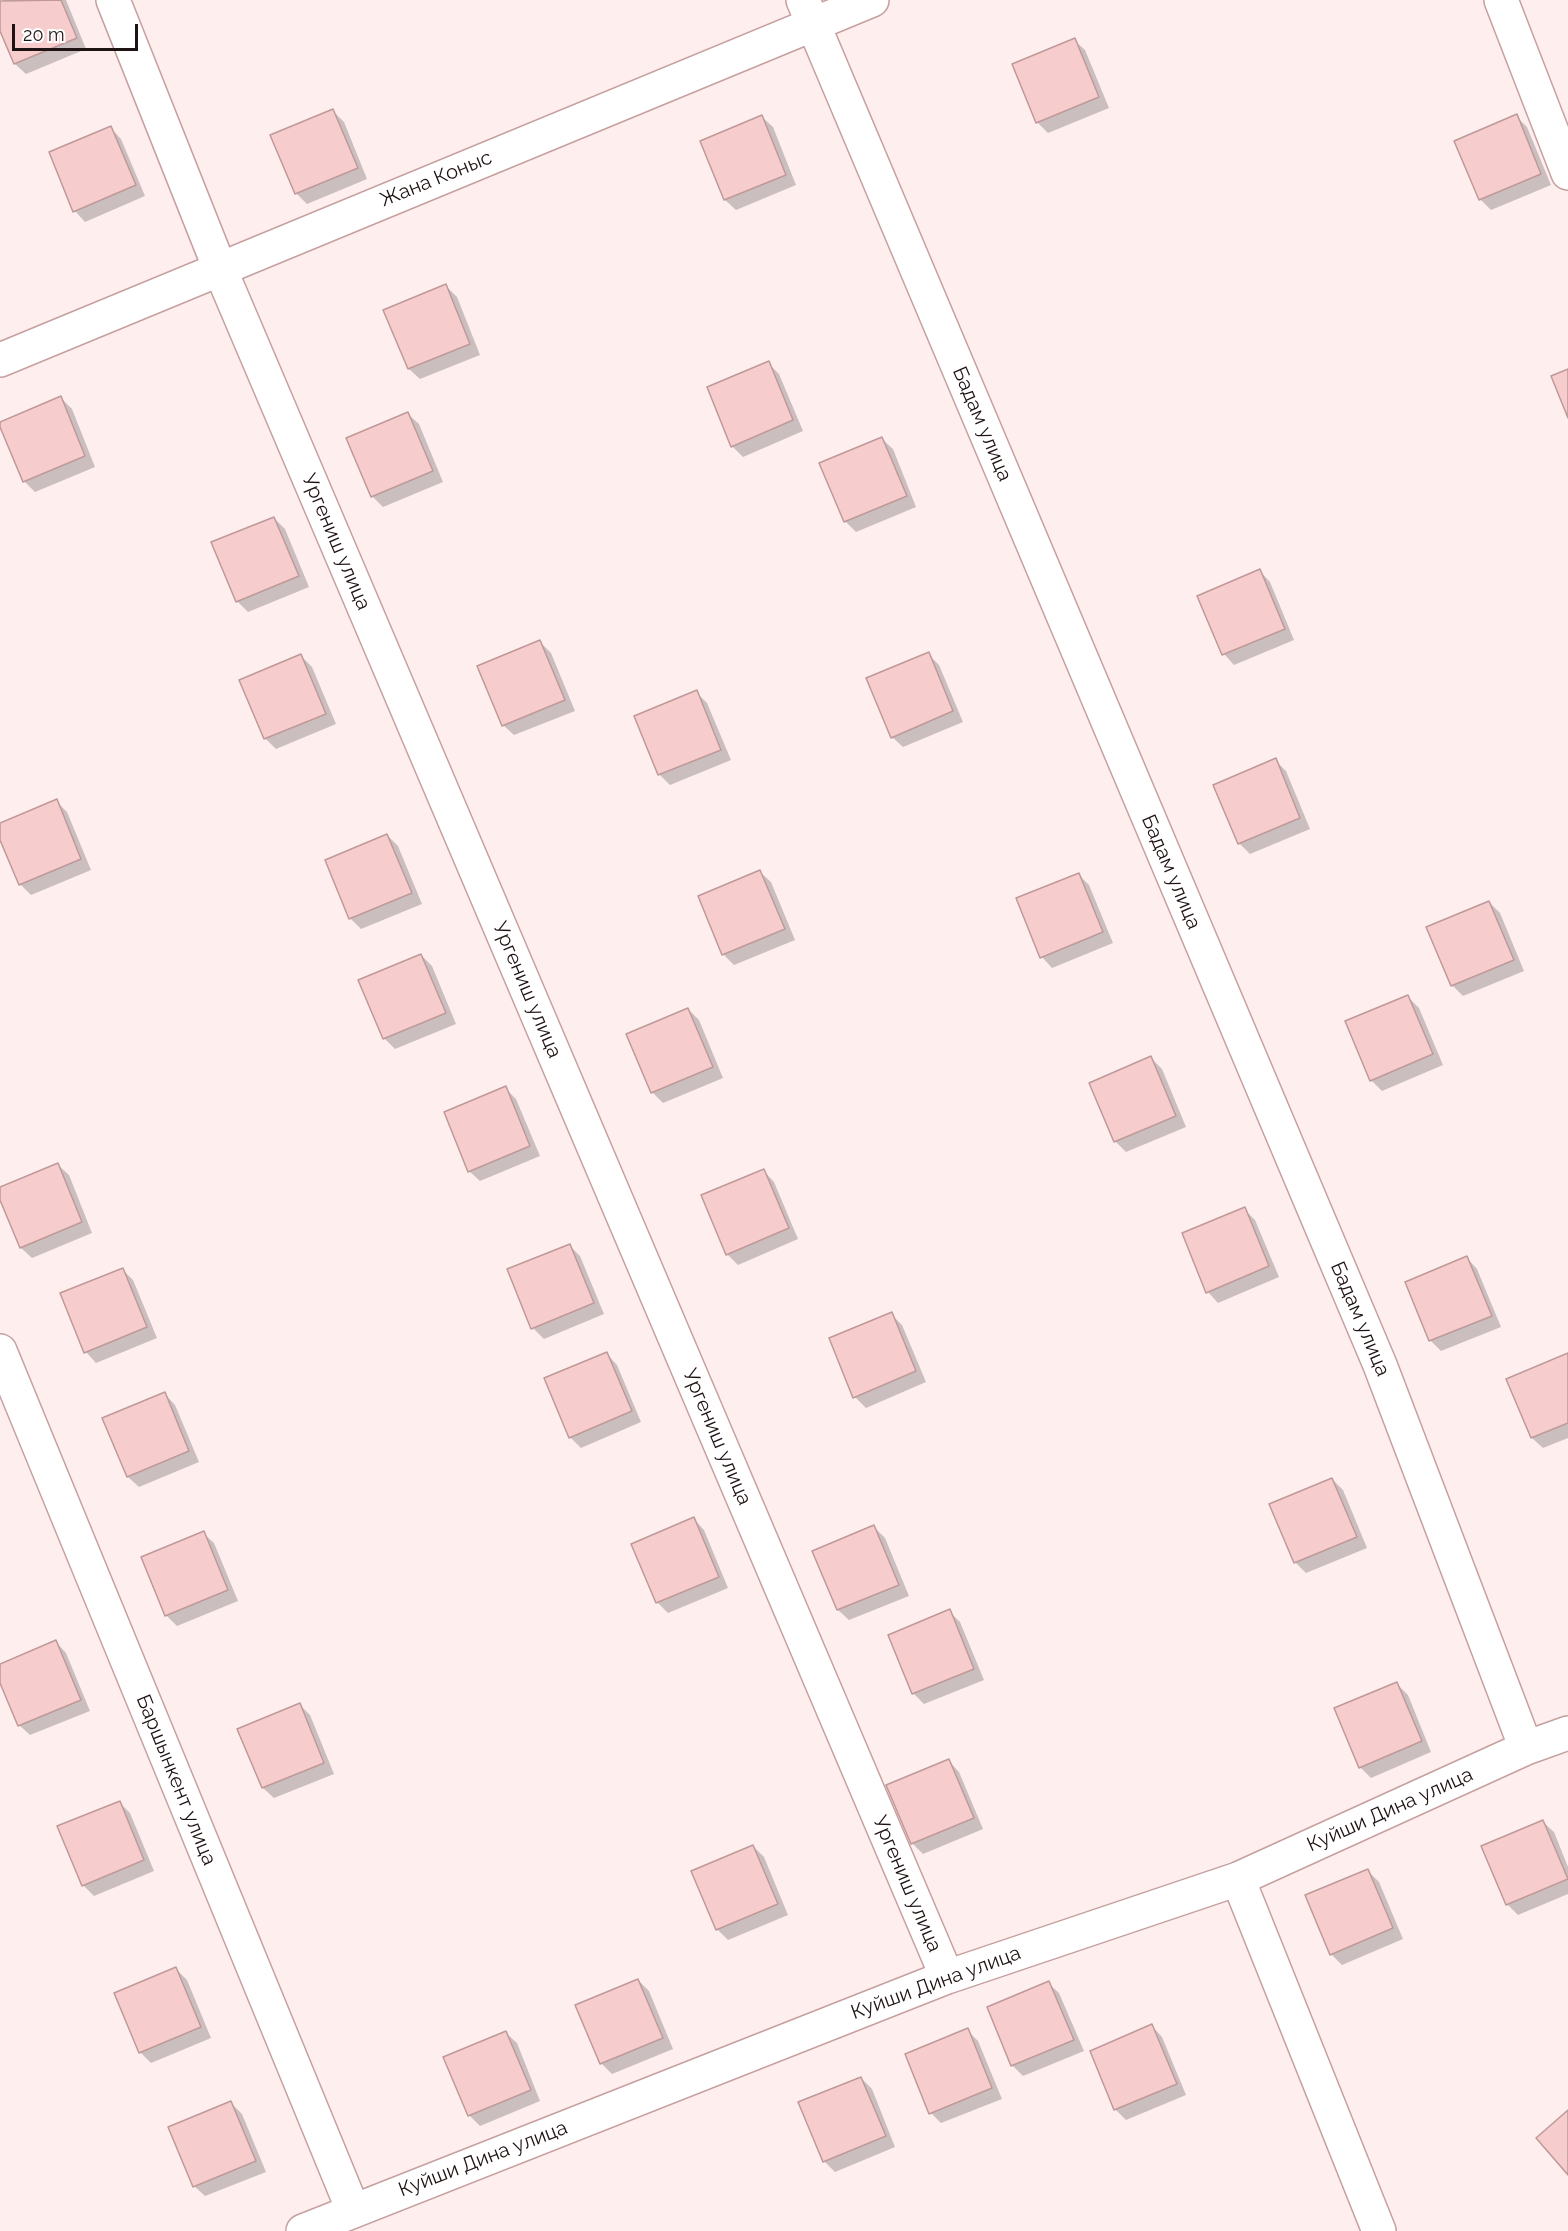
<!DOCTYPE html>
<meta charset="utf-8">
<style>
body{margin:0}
#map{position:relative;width:1568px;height:2231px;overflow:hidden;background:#feeeee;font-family:Raleway,sans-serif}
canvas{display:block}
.scale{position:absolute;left:12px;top:24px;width:126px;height:27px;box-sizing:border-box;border:3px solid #1f1212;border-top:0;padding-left:8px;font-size:18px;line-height:21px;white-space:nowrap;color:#1f1212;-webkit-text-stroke:4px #fff;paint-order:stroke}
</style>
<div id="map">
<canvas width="1568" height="2231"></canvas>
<div class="scale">20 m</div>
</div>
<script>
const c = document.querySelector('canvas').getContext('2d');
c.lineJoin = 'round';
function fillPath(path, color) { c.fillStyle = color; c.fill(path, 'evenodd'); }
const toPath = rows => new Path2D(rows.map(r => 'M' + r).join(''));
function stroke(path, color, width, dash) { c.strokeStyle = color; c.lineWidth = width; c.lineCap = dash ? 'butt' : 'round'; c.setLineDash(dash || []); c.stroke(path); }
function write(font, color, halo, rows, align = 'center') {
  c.font = font + ' Raleway,sans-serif'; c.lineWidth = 5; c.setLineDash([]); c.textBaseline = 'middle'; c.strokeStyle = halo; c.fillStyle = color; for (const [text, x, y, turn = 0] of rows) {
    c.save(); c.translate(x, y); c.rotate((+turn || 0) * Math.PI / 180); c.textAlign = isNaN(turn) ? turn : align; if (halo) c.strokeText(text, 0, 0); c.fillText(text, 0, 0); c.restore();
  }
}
fillPath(toPath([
 [6,0,66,0,86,49,26,74,15,64,0,28,0,2],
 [1074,40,1085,50,1109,108,1048,133,1038,123,1014,65],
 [333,111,344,122,367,179,307,204,296,193],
 [1516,116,1527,127,1551,185,1491,210,1480,199],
 [762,117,773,127,796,185,736,210,725,200,702,142],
 [111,128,121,139,145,196,85,222,75,211],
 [446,286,457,297,480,355,420,379,409,369,385,311],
 [768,363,779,374,803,431,743,457,732,446],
 [61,398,72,409,95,467,35,492,24,481],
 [408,414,419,424,443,482,383,507,372,496],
 [882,439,893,449,916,507,856,532,845,521],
 [274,518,285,529,309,587,248,612,237,601],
 [1260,571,1270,582,1294,640,1234,665,1224,654],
 [540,642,551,653,575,711,514,735,503,725],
 [928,654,939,665,963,722,903,747,892,737],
 [301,656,312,667,336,724,276,749,265,738],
 [696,692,707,703,731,760,670,785,660,775,636,717],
 [1275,760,1286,771,1310,829,1250,854,1239,843],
 [56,801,67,812,91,870,31,895,20,884,0,837,0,825],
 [387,835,398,846,422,904,361,929,350,918],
 [760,872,771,882,795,940,734,965,723,954],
 [1078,874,1089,885,1113,943,1052,968,1042,957],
 [1489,902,1500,913,1524,971,1463,996,1452,985],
 [421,955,432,966,456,1024,395,1049,384,1038],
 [1408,997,1419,1008,1443,1065,1382,1091,1371,1080],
 [688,1009,699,1020,723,1078,663,1103,652,1092],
 [1151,1058,1162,1069,1186,1127,1126,1152,1115,1141],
 [505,1088,516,1099,540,1156,480,1181,469,1171],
 [58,1165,69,1175,92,1233,32,1258,21,1248,0,1196,0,1188],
 [764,1171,774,1182,798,1239,738,1265,727,1254],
 [1244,1209,1255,1220,1279,1277,1218,1303,1208,1292],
 [569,1245,580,1256,604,1314,544,1339,533,1328],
 [1467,1258,1477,1269,1501,1327,1441,1351,1431,1341,1407,1283],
 [122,1269,133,1280,157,1338,96,1363,86,1352],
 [891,1314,902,1325,926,1382,866,1408,855,1397],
 [607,1354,617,1365,641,1422,581,1448,570,1437],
 [1568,1355,1568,1438,1543,1448,1532,1438],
 [165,1394,175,1405,199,1462,139,1487,128,1477,104,1419],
 [1332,1479,1343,1490,1367,1548,1306,1573,1295,1562],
 [694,1519,704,1530,728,1588,668,1613,657,1602],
 [874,1527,885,1538,909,1596,849,1620,838,1610],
 [203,1533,214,1543,238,1601,177,1626,167,1616,143,1558],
 [949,1611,960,1622,984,1680,924,1704,914,1694,890,1636],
 [56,1642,66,1653,90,1711,30,1735,19,1725,0,1679,0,1665],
 [1397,1684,1408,1695,1431,1752,1371,1778,1360,1767],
 [300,1705,310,1715,334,1774,274,1798,263,1788],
 [949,1761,959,1772,983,1829,923,1854,912,1843],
 [119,1802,130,1813,154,1871,94,1896,83,1885],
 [1543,1822,1554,1832,1568,1867,1568,1894,1518,1915,1507,1904],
 [753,1846,764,1857,788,1915,728,1940,717,1929],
 [1368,1871,1379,1882,1403,1939,1342,1965,1331,1954],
 [176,1969,187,1980,211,2038,151,2063,140,2052],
 [638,1980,649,1991,673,2049,612,2074,601,2063],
 [1048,1983,1059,1993,1084,2051,1023,2076,1012,2065],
 [1152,2026,1162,2037,1186,2095,1126,2120,1115,2109],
 [967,2030,978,2041,1002,2099,941,2123,931,2113],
 [506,2033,517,2043,540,2101,480,2126,469,2115],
 [861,2078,872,2089,895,2147,835,2172,824,2161],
 [231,2103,242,2114,266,2172,205,2196,194,2186]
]), '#0003');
const building = toPath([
 [61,0,77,38,14,64,0,31,0,1,61,0],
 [1075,38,1099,97,1036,123,1012,64,1075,38],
 [333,109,358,168,295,194,270,135,333,109],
 [1517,114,1541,174,1479,200,1454,141,1517,114],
 [762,115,786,175,724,200,700,141,762,115],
 [111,126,136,185,73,212,49,152,111,126],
 [446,284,470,344,408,369,383,310,446,284],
 [769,361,793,420,731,447,707,387,769,361],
 [1568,369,1568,418,1551,376,1568,369],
 [61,396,85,456,23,482,0,427,0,422,61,396],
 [408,412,433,471,371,497,346,438,408,412],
 [882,437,907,496,844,522,819,463,882,437],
 [274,517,299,576,236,602,211,542,274,517],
 [1260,569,1285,629,1222,655,1197,596,1260,569],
 [540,640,565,700,502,726,477,666,540,640],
 [929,652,953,711,891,738,866,678,929,652],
 [301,654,326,714,264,739,239,680,301,654],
 [697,690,721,750,658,775,634,716,697,690],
 [1276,758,1300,818,1238,844,1213,785,1276,758],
 [57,799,81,859,19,885,0,840,0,823,57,799],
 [387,834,412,893,349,919,325,860,387,834],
 [760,870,785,929,722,955,698,896,760,870],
 [1079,873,1103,932,1040,958,1016,898,1079,873],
 [1489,901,1514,960,1451,986,1426,927,1489,901],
 [421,954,446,1013,383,1039,358,980,421,954],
 [1408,995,1433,1054,1370,1081,1345,1021,1408,995],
 [688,1008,713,1067,651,1093,626,1034,688,1008],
 [1151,1056,1176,1116,1114,1142,1089,1083,1151,1056],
 [506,1086,530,1146,468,1172,444,1112,506,1086],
 [58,1163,82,1222,20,1248,0,1200,0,1187,58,1163],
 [764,1169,789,1228,726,1255,701,1195,764,1169],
 [1245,1207,1269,1266,1206,1293,1182,1233,1245,1207],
 [570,1244,594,1303,531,1329,507,1269,570,1244],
 [1467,1256,1492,1316,1429,1341,1405,1282,1467,1256],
 [123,1268,147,1327,84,1353,60,1293,123,1268],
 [892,1312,916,1371,853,1398,829,1338,892,1312],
 [607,1352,632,1411,569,1438,544,1378,607,1352],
 [1568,1353,1568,1423,1531,1438,1506,1379,1568,1353],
 [165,1392,189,1451,127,1477,102,1418,165,1392],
 [1332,1478,1357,1537,1294,1563,1269,1504,1332,1478],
 [694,1517,719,1577,656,1603,631,1544,694,1517],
 [874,1525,899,1585,837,1610,812,1551,874,1525],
 [204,1531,228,1590,165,1616,141,1557,204,1531],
 [950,1609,974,1669,912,1694,888,1635,950,1609],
 [56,1640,81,1700,18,1726,0,1683,0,1664,56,1640],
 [1397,1682,1422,1741,1359,1768,1334,1708,1397,1682],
 [300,1703,324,1763,262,1788,237,1729,300,1703],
 [949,1759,974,1818,911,1844,886,1785,949,1759],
 [120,1801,144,1860,82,1886,57,1826,120,1801],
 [1543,1820,1568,1879,1506,1905,1481,1846,1543,1820],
 [753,1845,778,1904,716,1930,691,1871,753,1845],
 [1368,1869,1393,1928,1330,1955,1305,1895,1368,1869],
 [176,1967,201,2027,139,2053,114,1993,176,1967],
 [638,1979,663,2038,600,2064,575,2005,638,1979],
 [1049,1981,1074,2040,1011,2066,987,2007,1049,1981],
 [1152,2024,1177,2084,1114,2110,1090,2051,1152,2024],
 [968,2028,992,2088,929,2114,905,2054,968,2028],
 [506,2031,531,2090,468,2116,443,2057,506,2031],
 [861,2077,886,2136,823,2162,798,2102,861,2077],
 [231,2101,256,2161,193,2187,168,2127,231,2101],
 [1568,2110,1568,2175,1536,2138,1568,2110]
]);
fillPath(building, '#f6cdcc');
stroke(building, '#bf9999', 1.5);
const minor = toPath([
 [113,0,220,269,947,1977],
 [803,0,1380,1365,1526,1748],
 [1501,0,1568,173],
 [0,360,872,0],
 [0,1351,353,2210],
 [1238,1879,1379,2231],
 [303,2231,947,1977,1238,1879,1526,1748,1568,1733]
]);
stroke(minor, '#c5a09f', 36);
stroke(minor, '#fff', 33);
write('20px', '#1f1212', '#fff', [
 ["Жана Коныс",436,179,-22],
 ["Бадам улица",982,424,67],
 ["Ургениш улица",336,542,67],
 ["Бадам улица",1171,872,67],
 ["Ургениш улица",527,990,67],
 ["Бадам улица",1360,1319,67],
 ["Ургениш улица",717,1437,67],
 ["Баршынкент улица",176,1780,68],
 ["Куйши Дина улица",1390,1810,-24],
 ["Ургениш улица",907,1884,67],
 ["Куйши Дина улица",936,1983,-20],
 ["Куйши Дина улица",483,2159,-21]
]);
</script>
